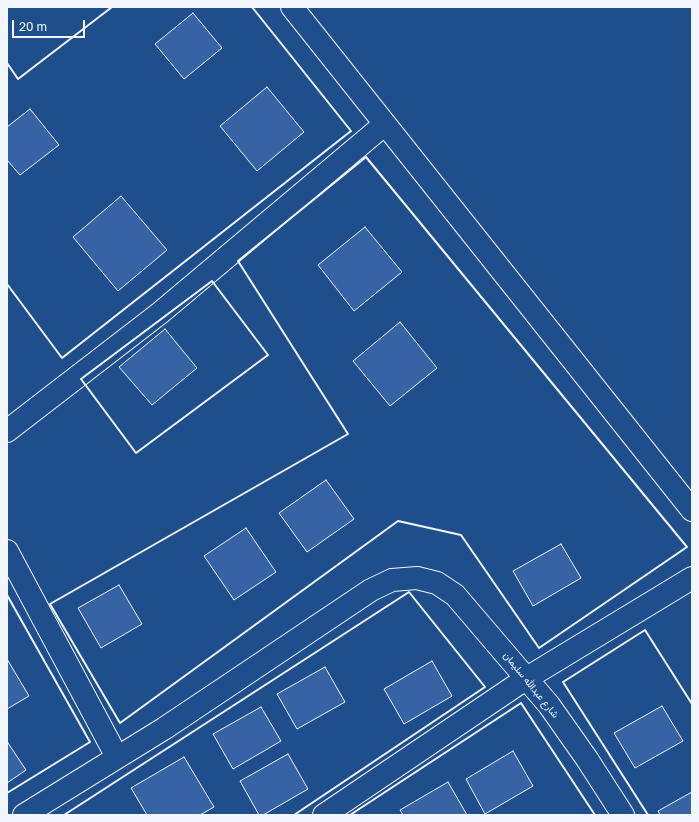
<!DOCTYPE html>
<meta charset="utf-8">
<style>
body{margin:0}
#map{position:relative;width:699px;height:822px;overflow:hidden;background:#1f4e8c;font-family:"Golos Text",sans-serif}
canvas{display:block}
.frame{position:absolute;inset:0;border:8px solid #f2f6ff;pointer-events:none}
.scale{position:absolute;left:12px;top:20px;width:73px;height:18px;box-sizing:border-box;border:2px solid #f2f6ff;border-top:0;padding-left:5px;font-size:12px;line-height:14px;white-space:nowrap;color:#f2f6ff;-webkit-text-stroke:3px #1f4e8c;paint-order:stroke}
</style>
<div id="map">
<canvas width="699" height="822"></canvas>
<div class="frame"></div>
<div class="scale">20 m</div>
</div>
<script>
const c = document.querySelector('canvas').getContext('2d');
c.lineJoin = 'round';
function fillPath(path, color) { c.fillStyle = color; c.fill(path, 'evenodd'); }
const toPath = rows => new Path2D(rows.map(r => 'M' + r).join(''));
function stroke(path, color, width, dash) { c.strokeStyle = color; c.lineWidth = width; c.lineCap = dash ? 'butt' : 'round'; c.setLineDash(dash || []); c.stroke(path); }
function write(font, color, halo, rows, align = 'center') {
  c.font = font + ' "Golos Text",Vazirmatn,sans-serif'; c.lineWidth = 3; c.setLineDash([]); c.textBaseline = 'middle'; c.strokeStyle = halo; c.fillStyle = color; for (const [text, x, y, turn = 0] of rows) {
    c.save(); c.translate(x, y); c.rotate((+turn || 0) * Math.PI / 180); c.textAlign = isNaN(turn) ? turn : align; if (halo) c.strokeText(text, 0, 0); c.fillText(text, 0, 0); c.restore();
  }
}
const building = toPath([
 [193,13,222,48,184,79,155,44,193,13],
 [267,87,304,132,257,171,220,126,267,87],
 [30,109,59,145,20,175,7,160,7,127,30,109],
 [121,196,167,250,118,291,73,237,121,196],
 [365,227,402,272,354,311,318,265,365,227],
 [400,322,437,368,390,406,353,361,400,322],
 [165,329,197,368,152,405,119,367,165,329],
 [326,480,354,519,307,552,279,513,326,480],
 [246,528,276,572,234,600,204,556,246,528],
 [561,544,581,578,533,606,513,571,561,544],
 [119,585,142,624,101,648,78,608,119,585],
 [7,659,29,696,7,709,7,659],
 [432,661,452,696,404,724,384,689,432,661],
 [325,667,345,702,297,729,277,694,325,667],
 [662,706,683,741,635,768,614,733,662,706],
 [261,707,281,741,233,769,213,734,261,707],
 [8,743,26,770,7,783,7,744,8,743],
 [513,751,533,786,485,814,466,779,513,751],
 [288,754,308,789,263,815,259,815,240,781,288,754],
 [184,757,214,807,200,815,147,815,131,788,184,757],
 [448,782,467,815,403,815,400,810,448,782],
 [692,792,692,815,660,815,658,811,692,792]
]);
fillPath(building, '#3563a3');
stroke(building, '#f2f6ff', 1);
const street = toPath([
 [292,7,692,510],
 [7,431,160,313,385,124],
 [7,551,117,757],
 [24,815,165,728,371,590,392,580,417,578,437,583,455,595,549,705,587,759,623,815],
 [324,815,527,678,692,578]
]);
stroke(street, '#f2f6ff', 24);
stroke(street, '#1f4e8c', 22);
stroke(toPath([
 [7,63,18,79,112,7],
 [366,157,687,547,539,648,461,535,398,521,120,723,50,604,348,434,238,261,366,157],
 [212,281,268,355,136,453,81,379,212,281],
 [7,284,62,358,351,131,252,7],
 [7,595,90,742,7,793],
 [64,815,409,592,485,687,294,815],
 [350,815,521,703,595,815],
 [648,815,563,682,645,630,692,704]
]), '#f2f6ff', 2);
write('10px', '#f2f6ff', '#1f4e8c', [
 ["شارع عبدالله سليمان",531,685,51]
]);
</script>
